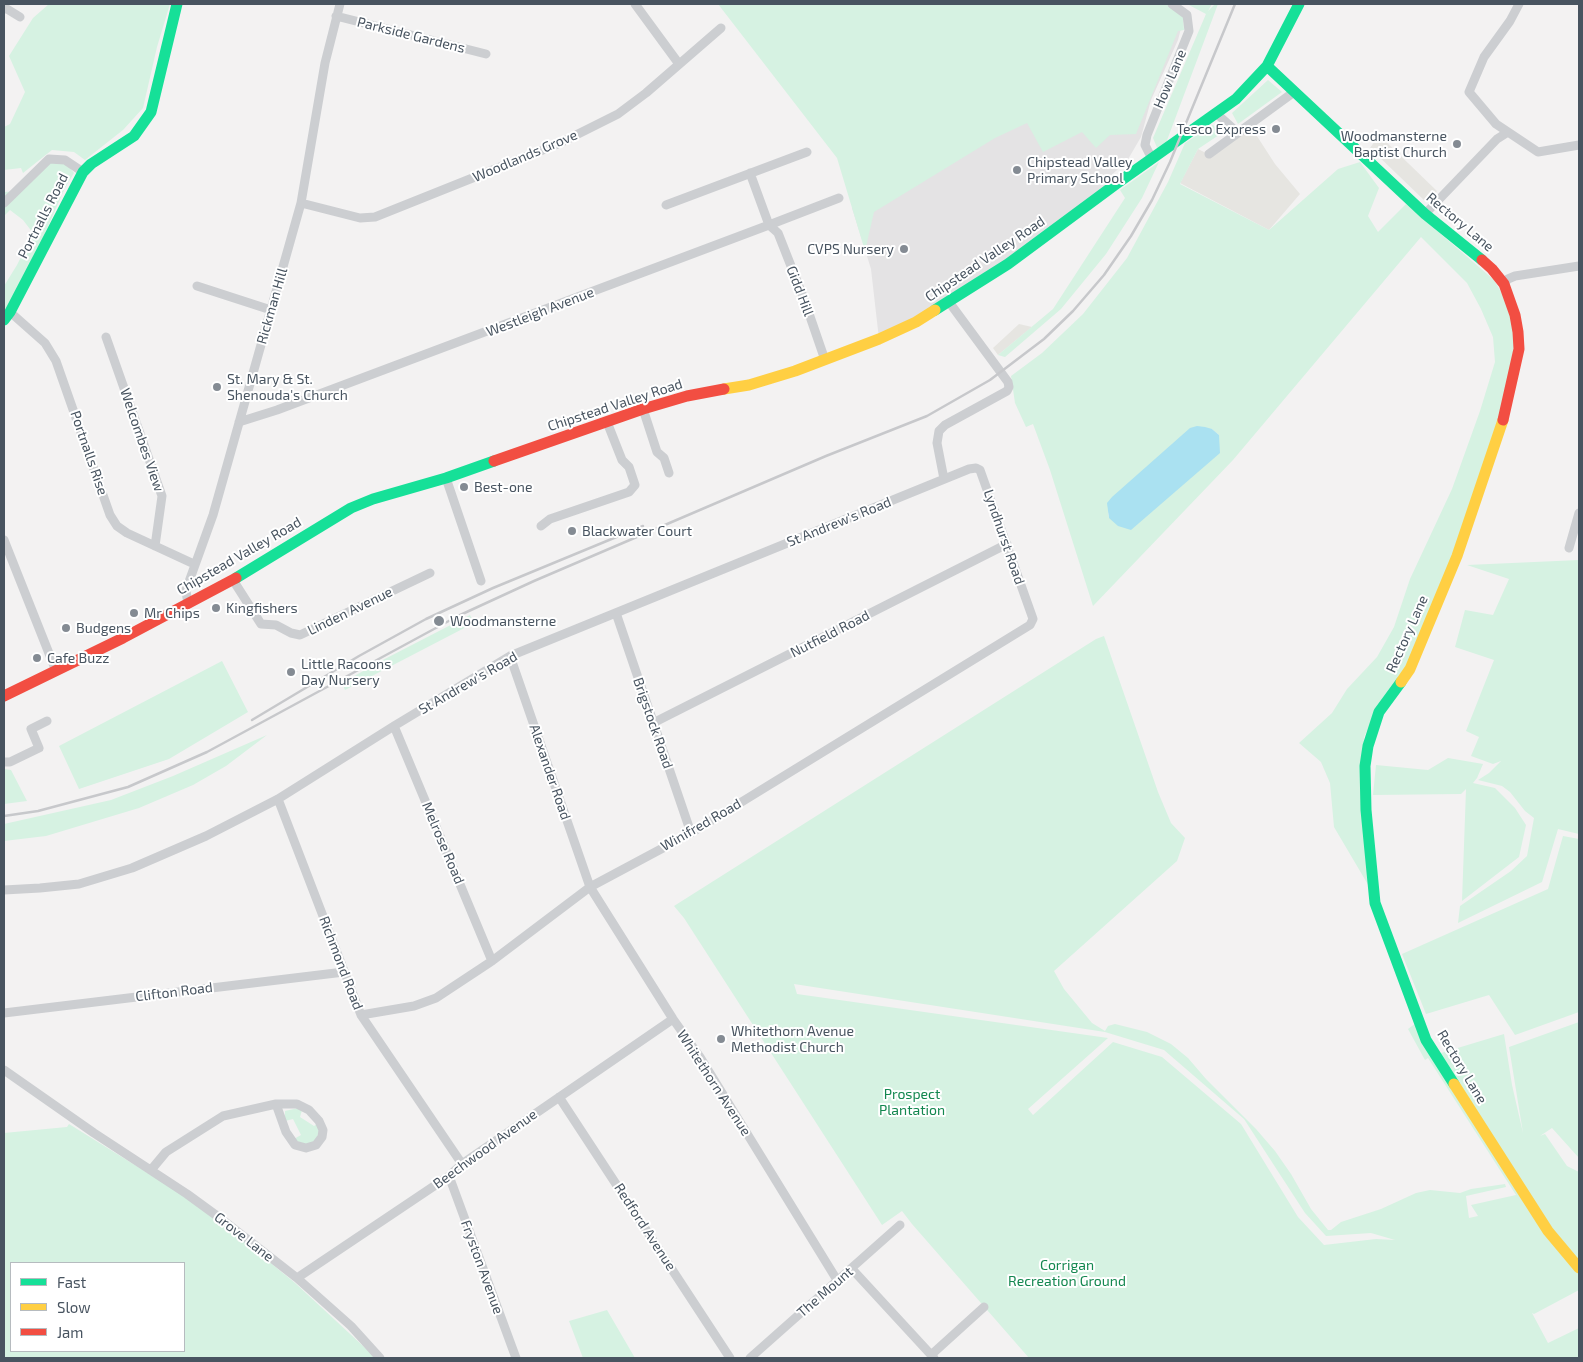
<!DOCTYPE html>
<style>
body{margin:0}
#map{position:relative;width:1583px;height:1362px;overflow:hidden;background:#f3f2f2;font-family:"Exo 2",sans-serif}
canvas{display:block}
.frame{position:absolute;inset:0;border:5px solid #485460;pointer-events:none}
.legend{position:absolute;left:10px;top:1262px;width:175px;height:90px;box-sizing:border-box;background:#fff;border:1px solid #b6bbbf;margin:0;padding:6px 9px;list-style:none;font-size:15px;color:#485460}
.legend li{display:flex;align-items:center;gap:10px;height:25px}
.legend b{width:25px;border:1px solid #b6bbbf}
</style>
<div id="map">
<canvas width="1583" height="1362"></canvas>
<div class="frame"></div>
<ul class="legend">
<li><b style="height:6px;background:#16e098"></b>Fast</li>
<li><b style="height:6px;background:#ffcf43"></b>Slow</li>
<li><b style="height:6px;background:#f24e42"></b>Jam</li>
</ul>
</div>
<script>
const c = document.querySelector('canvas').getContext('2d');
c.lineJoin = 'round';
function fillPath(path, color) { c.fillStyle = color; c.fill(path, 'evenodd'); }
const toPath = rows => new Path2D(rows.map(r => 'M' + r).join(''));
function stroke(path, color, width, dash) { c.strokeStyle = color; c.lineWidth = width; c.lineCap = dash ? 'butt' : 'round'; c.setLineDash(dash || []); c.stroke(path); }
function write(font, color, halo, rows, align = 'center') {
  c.font = font + ' "Exo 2",sans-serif'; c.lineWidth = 4; c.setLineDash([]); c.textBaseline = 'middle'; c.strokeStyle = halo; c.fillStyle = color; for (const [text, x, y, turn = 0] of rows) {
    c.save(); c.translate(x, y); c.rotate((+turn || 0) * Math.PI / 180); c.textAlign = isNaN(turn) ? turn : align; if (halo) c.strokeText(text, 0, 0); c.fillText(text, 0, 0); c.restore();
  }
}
fillPath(toPath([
 [1253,130,1275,164,1300,194,1269,230,1180,183,1198,149,1204,152],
 [1379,135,1437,191,1427,203,1370,148],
 [1019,324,1032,327,998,355,993,348]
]), '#e6e5e1');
fillPath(toPath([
 [1162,4,1183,21,1178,40,1151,100,1141,137,1127,161,1106,180,1116,184,1048,235,879,339,871,269,852,208]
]), '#e4e3e4');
fillPath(toPath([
 [49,4,170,4,157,47,143,108,123,130,85,160,74,152,52,150,23,173,21,168,4,170,4,127,10,124,25,92,9,56,33,18],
 [718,4,1166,4,1183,16,1184,30,1178,31,1136,134,1110,135,1096,148,1082,132,1043,152,1027,123,995,138,874,212,865,251,837,158],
 [1187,4,1212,4,1208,11,1215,4,1218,4,1166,143,1158,150,1153,138,1206,14],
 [1268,80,1282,92,1238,124,1232,113],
 [1213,125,1222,133,1198,149,1180,184,1269,230,1338,169,1360,162,1379,188,1368,216,1378,232,1406,204,1494,280,1504,297,1512,320,1515,342,1500,418,1452,561,1402,675,1382,699,1364,737,1361,791,1370,888,1334,827,1330,783,1321,762,1299,743,1332,713,1347,689,1377,657,1394,627,1410,579,1452,489,1480,411,1495,362,1493,337,1481,309,1467,283,1421,237,1233,460,1093,606,1050,470,1033,424,1026,427,1015,403,1011,376,1042,353,1083,314,1127,258,1168,182,1185,143],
 [1212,429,1219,435,1109,518,1108,513],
 [50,162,65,162,74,173,65,188,10,312,4,320,4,286,17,265,33,233,23,220,10,210,4,216,4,192,20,191],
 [1159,162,1142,198,1106,254,1061,309,1005,357,998,355,1053,309,1125,198,1120,190],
 [1579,560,1579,834,1558,829,1542,882,1458,923,1460,906,1511,871,1527,856,1534,818,1525,811,1510,792,1502,786,1478,780,1489,773,1501,761,1493,764,1471,756,1479,737,1466,731,1494,660,1455,647,1465,610,1493,615,1509,579,1467,565],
 [470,615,474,623,345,690,342,683,379,662],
 [1104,636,1158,792,1171,823,1185,838,1177,861,1054,971,1064,989,1092,1023,1105,1031,1108,1026,1115,1024,1147,1032,1171,1044,1188,1058,1206,1079,1256,1129,1275,1151,1291,1174,1311,1209,1328,1230,1331,1230,1341,1222,1381,1209,1416,1193,1430,1190,1460,1193,1471,1189,1505,1184,1506,1187,1466,1196,1469,1218,1478,1216,1471,1205,1516,1195,1428,1058,1425,1060,1408,1029,1416,1023,1431,1056,1504,1034,1512,1085,1523,1133,1509,1047,1579,1022,1579,1158,1552,1128,1540,1136,1545,1134,1567,1166,1579,1172,1579,1290,1534,1314,1532,1313,1548,1343,1579,1328,1579,1358,1029,1358,912,1224,902,1211,882,1225,684,918,674,906,1096,639],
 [794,984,1105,1032,1164,1050,1244,1119,1305,1213,1326,1236,1371,1233,1395,1240,1376,1239,1324,1245,1298,1217,1241,1124,1162,1057,1113,1042,1033,1115,1028,1109,1108,1038,797,994],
 [222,661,248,712,169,759,79,789,59,746],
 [267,735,226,766,193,785,139,808,46,836,4,841,4,824,111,800,173,776],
 [1448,758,1483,764,1477,778,1473,783,1495,788,1515,808,1526,825,1519,857,1462,901,1466,789,1461,794,1373,795,1376,765,1428,770],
 [4,769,11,770,27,801,4,804],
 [1563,836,1579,839,1579,1012,1515,1035,1489,995,1426,1014,1402,954,1548,889],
 [298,1108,302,1110,300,1117,314,1126,317,1124,319,1131,317,1138,312,1143,306,1144,300,1143,294,1139,301,1135,293,1119,285,1121,285,1111],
 [69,1124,199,1205,294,1282,376,1358,4,1358,4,1133,67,1127],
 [11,1263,184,1263,184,1351,11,1351],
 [607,1310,635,1358,583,1358,569,1321]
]), '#d6f2e2');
fillPath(toPath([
 [1197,426,1205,427,1212,429,1219,435,1220,453,1131,530,1118,526,1109,518,1107,503,1112,497,1190,428]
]), '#aae1f1');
stroke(toPath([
 [635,4,679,64],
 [1519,4,1510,21,1484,57,1469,92,1496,124,1538,152,1579,145],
 [4,9,7,9,20,17],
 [336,16,486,54],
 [1217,114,1237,132],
 [1209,154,1294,92],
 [1154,158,1149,153,1145,145,1147,135,1189,31,1187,15,1172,4],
 [750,173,769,225,778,233,804,299,825,360],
 [4,203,49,159,65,160,83,172],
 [301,203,360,218,375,217,560,143,618,114,646,93,721,28],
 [666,205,807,152],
 [1425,214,1497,139,1508,132],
 [1504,284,1508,279,1515,276,1579,266],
 [197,286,271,310],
 [10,312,45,343,56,361,110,515,117,526,127,533,194,564],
 [106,337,162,496,155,546],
 [643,409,657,452,664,458,669,473],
 [239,422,277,410,769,225,839,198],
 [446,478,481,581],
 [944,479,937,443,939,431,945,425,1007,391,1009,387,1008,382,949,302],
 [541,526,550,519,629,492,635,485,629,467,622,460,607,422],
 [4,540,56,671],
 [1569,548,1579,513],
 [233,580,261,624,276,625,291,633,300,635,430,573],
 [190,603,187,598,186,590,213,515,301,203,325,63,340,4],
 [616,613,691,833],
 [510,656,590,887,673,1019,700,1057,837,1280],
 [653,723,1007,544],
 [394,726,492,961],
 [4,762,10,762,39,748,31,729,47,721],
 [278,799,361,1015,462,1164],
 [4,890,40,888,79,884,132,868,206,836,278,799,394,726,510,656,969,469,976,468,980,470,1032,616,1033,619,1030,625,691,833,590,887,492,961,436,998,414,1006,361,1015],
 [4,1013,344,972],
 [4,1070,94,1133,187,1194,224,1221,297,1278,351,1326,380,1358],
 [559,1097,730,1358],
 [151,1170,166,1152,223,1116,276,1104,297,1104,309,1110,319,1121,323,1130,322,1137,316,1145,306,1148,295,1145,286,1132,276,1104],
 [449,1176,516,1358],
 [852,1269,934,1358],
 [297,1278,449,1176,462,1164,673,1019],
 [931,1355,984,1307],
 [750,1358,900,1225]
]), '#ccced1', 9);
stroke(toPath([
 [1267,66,1425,214,1482,260],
 [935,310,1008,264,1116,184,1236,99,1267,66,1299,4],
 [4,320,10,312,83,172,91,164,134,136,151,112,177,4],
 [236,578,351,508,373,499,446,478,494,461],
 [1401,682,1379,712,1368,746,1365,766,1366,810,1375,903,1426,1040,1454,1084]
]), '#16e098', 11);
stroke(toPath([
 [724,389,749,385,795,371,879,339,916,322,935,310],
 [1401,682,1410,669,1457,556,1503,420],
 [1454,1084,1548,1231,1579,1268]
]), '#ffcf43', 11);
stroke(toPath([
 [1482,260,1492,269,1504,284,1515,315,1518,332,1519,349,1503,420],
 [494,461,643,409,687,396,724,389],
 [4,696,123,638,236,578]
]), '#f24e42', 11);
stroke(toPath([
 [252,720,359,656,426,619,493,588,643,526],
 [4,816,38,811,128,787,207,752,458,616,534,581,826,456,927,416,990,380,1044,339,1073,311,1104,275,1131,236,1152,200,1170,162,1235,4]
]), '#c7c8cb', 2.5);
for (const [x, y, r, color] of [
 [1276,129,5,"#848b93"],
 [1457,144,5,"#848b93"],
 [1017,170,5,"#848b93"],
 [904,249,5,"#848b93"],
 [217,387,5,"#848b93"],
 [464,487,5,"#848b93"],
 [572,531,5,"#848b93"],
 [216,608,5,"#848b93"],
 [134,613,5,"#848b93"],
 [439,621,6,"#848b93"],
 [66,628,5,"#848b93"],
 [37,658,5,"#848b93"],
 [291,672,5,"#848b93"],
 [721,1039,5,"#848b93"]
]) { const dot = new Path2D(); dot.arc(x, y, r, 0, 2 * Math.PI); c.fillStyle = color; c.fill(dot); stroke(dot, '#fff', 2); }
write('14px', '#485460', '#fff', [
 ["Parkside Gardens",411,35,14],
 ["How Lane",1170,79,-67],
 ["Woodlands Grove",525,156,-23],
 ["Portnalls Road",43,216,-63],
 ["Rectory Lane",1460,222,40],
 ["Chipstead Valley Road",985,259,-34],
 ["Gidd Hill",800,291,69],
 ["Rickman Hill",272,306,-74],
 ["Westleigh Avenue",540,312,-21],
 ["Chipstead Valley Road",615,405,-18],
 ["Welcombes View",142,440,71],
 ["Portnalls Rise",89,453,71],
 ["St Andrew's Road",839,522,-22],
 ["Lyndhurst Road",1004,537,71],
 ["Chipstead Valley Road",239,556,-30],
 ["Linden Avenue",350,611,-26],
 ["Nutfield Road",830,634,-27],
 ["Rectory Lane",1407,634,-66],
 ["St Andrew's Road",468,683,-30],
 ["Brigstock Road",653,723,71],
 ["Alexander Road",550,772,71],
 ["Winifred Road",701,825,-30],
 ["Melrose Road",443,843,67],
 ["Richmond Road",341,963,69],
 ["Clifton Road",174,992,-7],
 ["Rectory Lane",1462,1067,59],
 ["Whitethorn Avenue",714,1083,57],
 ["Beechwood Avenue",485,1149,-36],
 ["Redford Avenue",645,1227,57],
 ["Grove Lane",244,1237,38],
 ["Fryston Avenue",482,1267,70],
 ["The Mount",825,1292,-41]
]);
write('14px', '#485460', '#fff', [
 ["Tesco Express",1266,129,"right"],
 ["Woodmansterne",1447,136,"right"],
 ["Baptist Church",1447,152,"right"],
 ["Chipstead Valley",1027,162],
 ["Primary School",1027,178],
 ["CVPS Nursery",894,249,"right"],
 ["St. Mary & St.",227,379],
 ["Shenouda's Church",227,395],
 ["Best-one",474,487],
 ["Blackwater Court",582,531],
 ["Kingfishers",226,608],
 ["Mr Chips",144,613],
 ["Woodmansterne",450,621],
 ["Budgens",76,628],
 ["Cafe Buzz",47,658],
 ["Little Racoons",301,664],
 ["Day Nursery",301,680],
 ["Whitethorn Avenue",731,1031],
 ["Methodist Church",731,1047]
], 'left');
write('14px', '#13874f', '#fff', [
 ["Prospect",912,1094],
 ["Plantation",912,1110],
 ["Corrigan",1067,1265],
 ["Recreation Ground",1067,1281]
]);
</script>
